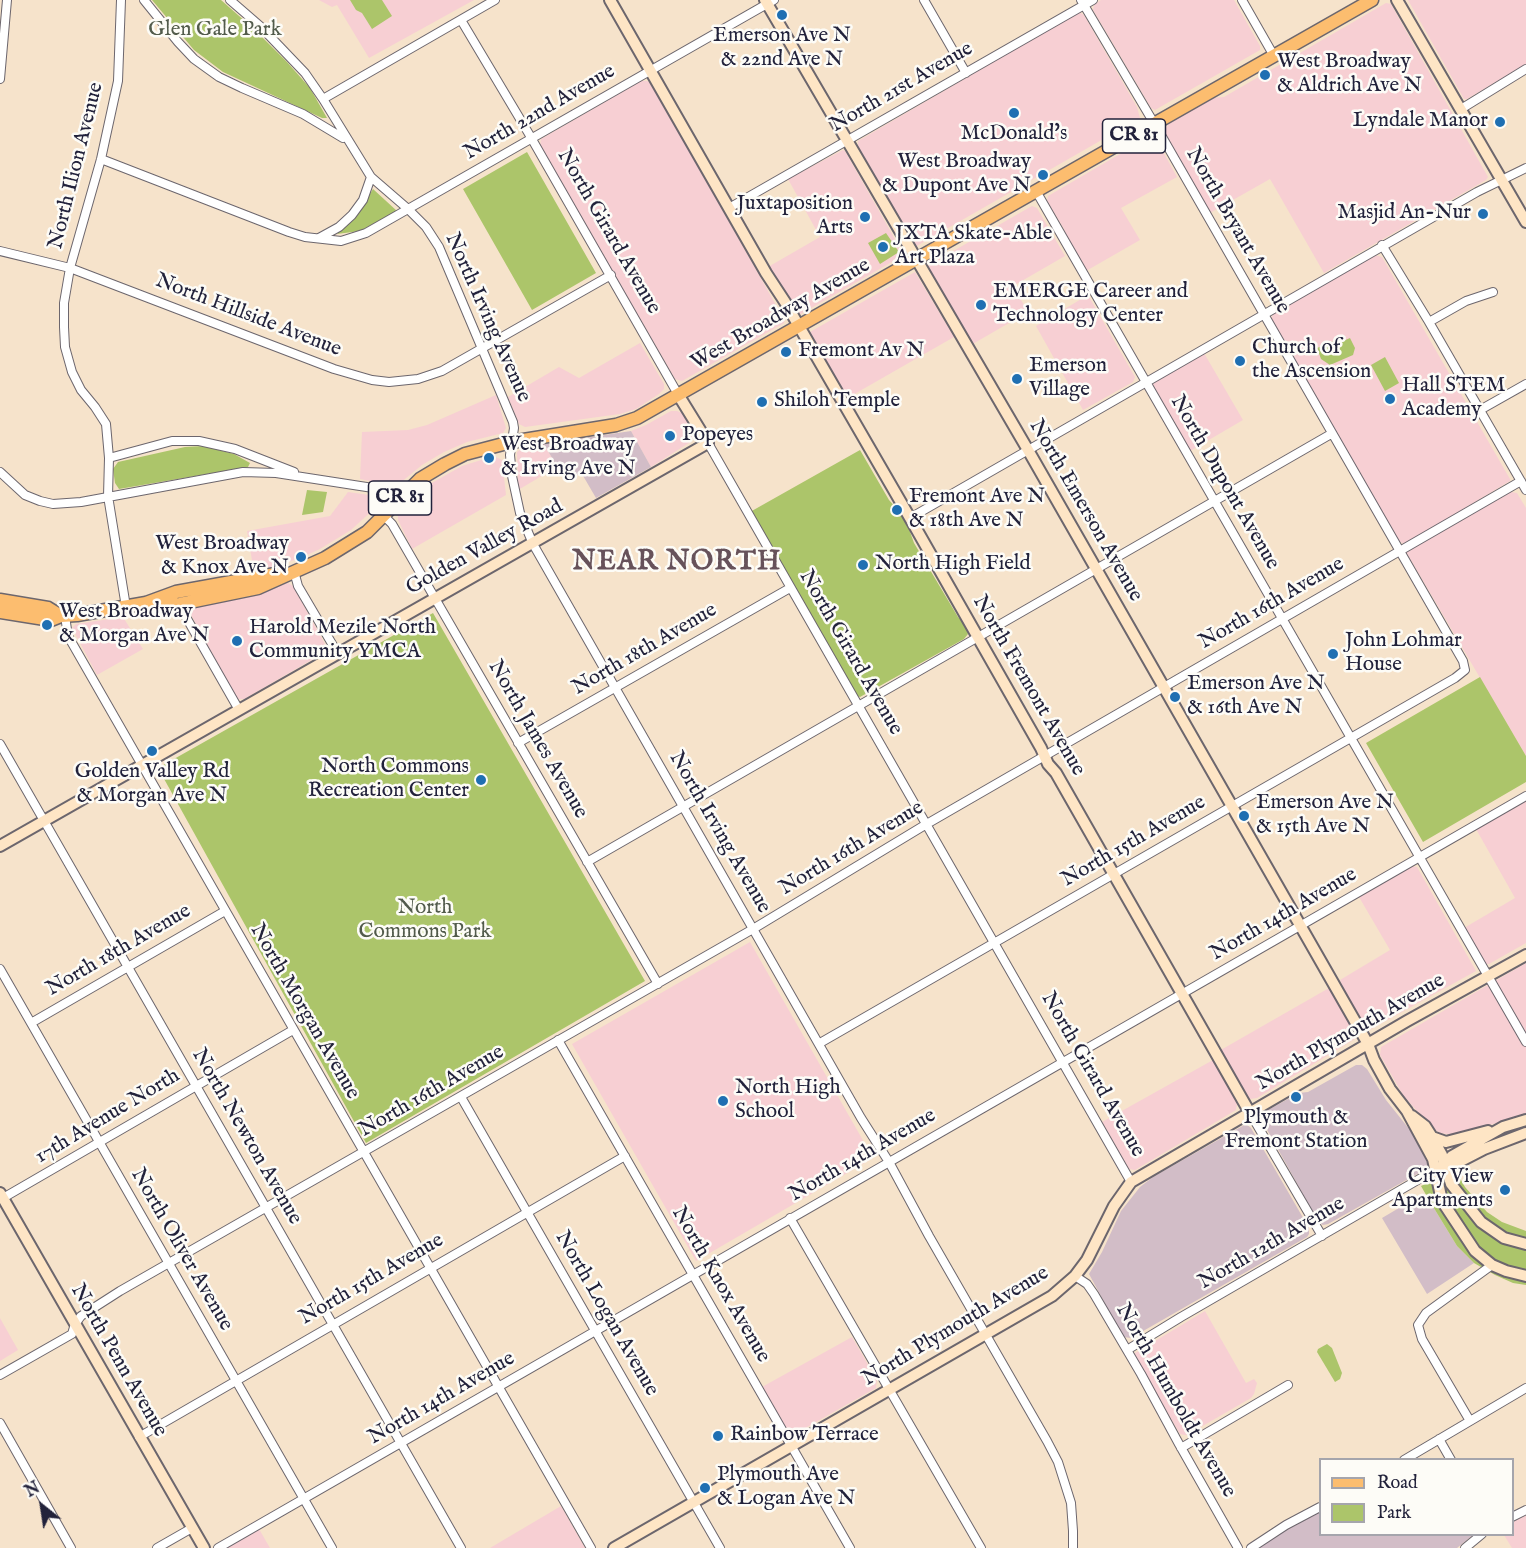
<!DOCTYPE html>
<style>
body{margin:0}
#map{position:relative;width:1526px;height:1548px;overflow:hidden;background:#f6e3cb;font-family:"IM FELL English",serif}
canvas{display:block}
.legend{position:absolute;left:1319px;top:1458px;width:195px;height:78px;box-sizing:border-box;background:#fdfcf7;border:2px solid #a5a5ac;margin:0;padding:8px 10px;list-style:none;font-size:18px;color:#22223b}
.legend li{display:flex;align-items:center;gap:12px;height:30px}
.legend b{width:30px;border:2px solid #a5a5ac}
.north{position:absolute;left:12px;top:1476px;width:60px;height:60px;-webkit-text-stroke:4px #fdfcf7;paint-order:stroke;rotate:330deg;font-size:16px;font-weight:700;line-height:24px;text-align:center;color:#22223b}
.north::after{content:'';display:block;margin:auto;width:21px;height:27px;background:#22223b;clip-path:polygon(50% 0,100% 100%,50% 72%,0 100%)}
</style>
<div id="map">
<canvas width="1526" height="1548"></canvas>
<ul class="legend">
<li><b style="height:8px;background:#fcbd6f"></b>Road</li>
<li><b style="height:16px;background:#acc56a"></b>Park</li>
</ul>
<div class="north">N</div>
</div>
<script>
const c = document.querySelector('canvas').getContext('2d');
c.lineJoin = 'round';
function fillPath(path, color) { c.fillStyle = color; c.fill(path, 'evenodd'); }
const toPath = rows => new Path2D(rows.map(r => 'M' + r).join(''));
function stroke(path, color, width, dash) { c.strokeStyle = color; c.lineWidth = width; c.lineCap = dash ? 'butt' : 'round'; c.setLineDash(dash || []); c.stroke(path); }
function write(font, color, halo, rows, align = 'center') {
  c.font = font + ' "IM FELL English",serif'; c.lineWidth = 5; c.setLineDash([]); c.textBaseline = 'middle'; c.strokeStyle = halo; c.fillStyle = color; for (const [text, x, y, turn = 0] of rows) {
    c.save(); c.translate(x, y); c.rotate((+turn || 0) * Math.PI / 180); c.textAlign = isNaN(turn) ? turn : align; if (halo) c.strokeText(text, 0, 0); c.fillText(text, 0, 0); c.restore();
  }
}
fillPath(toPath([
 [319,0,474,0,369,58,337,5,332,7],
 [1101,0,1234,0,1260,46,1260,50,1155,110,1151,108,1093,10,1094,5],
 [1408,0,1526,0,1526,64,1467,99,1464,99],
 [1386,3,1391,4,1488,177,1486,180,1324,273,1270,179,1210,213,1165,137,1165,129,1169,123,1209,98,1224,97],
 [1079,12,1084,15,1137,107,1140,118,915,247,900,224,896,214,858,148,858,141],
 [641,81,647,81,651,83,777,307,785,318,784,323,682,381,675,379,540,146,541,139],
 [1151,136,1155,137,1177,177,1121,208,1140,240,1086,271,1066,238,1064,229,1047,201,1048,196],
 [843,150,845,151,904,255,799,315,768,267,820,237,788,179],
 [1032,206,1037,208,1065,256,1013,286,1028,312,971,345,927,266],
 [1375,255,1382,257,1510,479,1510,481,1405,544,1400,542,1397,538,1271,320,1273,313],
 [915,272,954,337,844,400,810,332],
 [1088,295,1135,377,1133,382,1083,410,1036,326],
 [640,343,664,384,664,389,659,394,636,409,620,414,525,427,519,424,508,397,559,367,579,378],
 [1204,353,1243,420,1190,451,1152,386,1155,381],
 [496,395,506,428,503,433,467,442,444,452,422,465,394,488,387,490,375,482,360,479,362,432,408,430,427,425],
 [671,411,677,411,682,413,693,433,692,441,651,467,631,431,646,425],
 [544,444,557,467,518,490,517,452,521,449],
 [494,456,502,460,506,495,412,549,398,520,398,513,430,484,462,466],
 [348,492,369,495,375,502,375,508,351,530,320,549,298,559,254,572,247,531,330,516],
 [1511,492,1517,493,1526,508,1526,756,1406,552],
 [288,583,293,586,326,646,326,649,322,654,244,699,237,699,190,613,190,610,192,607],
 [123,617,143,649,97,675,72,628,76,624],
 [1526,800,1526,943,1489,964,1486,964,1483,962,1464,928,1515,898,1476,829],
 [1412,866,1417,867,1476,971,1366,1032,1347,1002,1340,980,1390,950,1359,897],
 [750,942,873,1158,696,1261,572,1044],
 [1526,963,1526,1115,1453,1135,1440,1133,1431,1127,1403,1095,1380,1055,1381,1047],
 [1329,988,1356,1035,1355,1039,1257,1098,1250,1099,1246,1097,1219,1051],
 [1213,1060,1237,1104,1236,1110,1135,1170,1129,1169,1102,1122],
 [1205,1311,1246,1383,1254,1379,1257,1383,1254,1394,1251,1398,1187,1435,1184,1435,1180,1434,1134,1356,1135,1353],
 [0,1318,18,1350,0,1361],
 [852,1337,877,1380,876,1388,795,1434,788,1433,762,1387],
 [561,1506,585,1548,490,1548],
 [1526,1515,1526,1548,1512,1548,1504,1535,1512,1534,1513,1522],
 [259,1529,270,1548,227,1548]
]), '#f7cfd3');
fillPath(toPath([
 [631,431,651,467,596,498,582,474,563,477,544,444],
 [1356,1065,1362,1065,1367,1069,1386,1100,1414,1135,1428,1165,1426,1169,1328,1224,1323,1225,1319,1223,1260,1117,1264,1112,1299,1093,1308,1092],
 [1246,1124,1251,1128,1309,1228,1309,1234,1307,1237,1131,1338,1123,1337,1089,1274,1102,1252,1121,1211,1140,1187,1153,1177],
 [1421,1195,1429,1200,1457,1246,1474,1263,1427,1294,1382,1218],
 [1320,1510,1320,1534,1473,1535,1457,1548,1259,1548,1287,1527]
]), '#d2bdc7');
fillPath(toPath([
 [152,0,221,0,255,30,287,62,310,88,327,118,322,118,223,72,194,50],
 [350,0,382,0,392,16,372,29,362,13,356,10],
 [527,152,596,273,532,310,463,189],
 [373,189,397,211,360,231,337,234,357,215],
 [886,233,899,252,880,264,868,243],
 [1341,338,1343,341,1350,338,1355,348,1353,355,1330,365,1321,359,1317,348],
 [1385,357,1399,383,1385,391,1371,365],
 [203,446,234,454,250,463,248,467,119,489,115,483,113,469,118,462,185,447],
 [860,450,889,500,898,510,909,529,914,543,958,617,966,625,968,634,964,639,860,697,855,695,750,512],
 [307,490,327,492,323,512,302,515],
 [433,613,645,981,366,1143,158,768],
 [1480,677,1526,756,1526,782,1423,842,1366,743],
 [1459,1168,1461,1180,1465,1187,1487,1212,1502,1222,1526,1231,1526,1285,1513,1283,1495,1275,1474,1263,1457,1246,1429,1200,1421,1186],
 [1327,1344,1332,1348,1342,1373,1340,1379,1335,1382,1317,1352,1318,1349]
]), '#acc56a');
const street = toPath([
 [121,0,118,81,101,159,70,268,64,303,64,327,65,347,72,372,81,390,95,407,106,424,109,458,108,496,126,607],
 [144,0,178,42,194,59,219,77,242,88,303,114,343,138],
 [230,0,260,26,305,73,323,99,371,177,408,209,426,227,439,247,513,422,514,428,510,455,512,476,520,513,533,544,861,1118,889,1162,929,1236,1047,1441,1058,1462,1071,1503,1073,1531,1073,1548],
 [924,0,966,73],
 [1242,0,1274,56],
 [461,20,529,134,679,396],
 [0,79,7,0],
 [323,99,495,0],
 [1461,109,1526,69],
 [101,159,289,232,305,237,341,241,366,233,774,0],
 [1036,191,1526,1042],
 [729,208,1093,0],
 [319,238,339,227,352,215,363,200,371,177],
 [1382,245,1429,322,1526,490],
 [0,251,70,268,334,369,372,380,389,382,418,379,442,371,611,275],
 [1429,322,1466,301,1493,292],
 [1480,410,1526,384],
 [708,443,1131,1182],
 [109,458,172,441,199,441,235,449,294,472],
 [0,472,25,495,40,501,53,504,81,502,243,472,276,473,373,488,394,505],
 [383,515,392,524,658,984],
 [910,518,1477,192,1526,168],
 [294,571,298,586,338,654],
 [180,604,182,610,239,710],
 [65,616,68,636,591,1548],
 [518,743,790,588],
 [0,744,461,1548],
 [587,862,1331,434],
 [0,969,332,1548],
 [31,1023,225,911],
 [558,1040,850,1548],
 [820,1043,1455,678,1465,670,1463,661,1161,135,1081,0],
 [461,1097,720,1548],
 [1250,1113,1322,1236],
 [3,1198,293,1030],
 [790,1218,981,1548],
 [1075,1276,1087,1284,1094,1294,1141,1374,1179,1444,1238,1548],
 [1127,1350,1181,1317,1435,1170],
 [0,1375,72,1334,75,1324,81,1316,120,1291,753,929,925,825,1521,481],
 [1470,1421,1422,1339,1418,1325,1426,1313,1492,1265],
 [0,1423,71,1548],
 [139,1437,625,1156],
 [1439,1439,1451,1460],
 [1181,1448,1288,1385],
 [1404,1460,1526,1388],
 [1512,1517,1526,1510],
 [157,1548,192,1528],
 [218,1548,1526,796],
 [1251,1548,1286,1525,1320,1507],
 [1465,1548,1482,1534]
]);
const secondary = toPath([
 [610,0,766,273,785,302,910,518,1041,748,1048,764,1056,773,1250,1113],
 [765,0,1028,450,1304,932,1368,1044,1374,1060,1390,1089,1407,1111,1433,1159,1442,1201,1475,1251,1492,1265,1506,1271,1526,1276],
 [1397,0,1526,222],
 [0,846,708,443,679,396],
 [1412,1116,1425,1126,1432,1137,1442,1155,1451,1184,1481,1222,1504,1238,1526,1244],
 [1432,1137,1446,1142,1488,1131],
 [1444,1165,1455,1164,1484,1149,1526,1133],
 [1441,1167,1452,1156,1503,1127,1526,1120],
 [0,1193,204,1548],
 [614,1548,1052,1296,1075,1276,1087,1260,1114,1206,1131,1182,1407,1021,1526,955]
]);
const primary = toPath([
 [0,600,48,608,61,616],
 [146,603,165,605,180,604,258,588,325,558,367,532,420,479,445,464,465,454,511,442,616,425,637,418,1372,0],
 [0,612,51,620,61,616,77,615,146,603,176,592,281,573]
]);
stroke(street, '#6c666d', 10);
stroke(secondary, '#6c666d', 14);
stroke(primary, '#6c666d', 15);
stroke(street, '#fff', 8);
stroke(secondary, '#fee5c5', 10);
stroke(primary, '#fcbd6f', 12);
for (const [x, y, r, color] of [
 [782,15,6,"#1f6fb2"],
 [1265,75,6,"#1f6fb2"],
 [1014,113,6,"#1f6fb2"],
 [1500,122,6,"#1f6fb2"],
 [1043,175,6,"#1f6fb2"],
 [1483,214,6,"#1f6fb2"],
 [865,217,6,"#1f6fb2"],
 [883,247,6,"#1f6fb2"],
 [981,305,6,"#1f6fb2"],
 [786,352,6,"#1f6fb2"],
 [1240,361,6,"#1f6fb2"],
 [1017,379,6,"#1f6fb2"],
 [1390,399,6,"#1f6fb2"],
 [762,402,6,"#1f6fb2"],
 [670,436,6,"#1f6fb2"],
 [489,458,6,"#1f6fb2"],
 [897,510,6,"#1f6fb2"],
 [301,557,6,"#1f6fb2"],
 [863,565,6,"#1f6fb2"],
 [47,625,6,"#1f6fb2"],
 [237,641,6,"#1f6fb2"],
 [1333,654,6,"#1f6fb2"],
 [1175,697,6,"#1f6fb2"],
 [152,751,6,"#1f6fb2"],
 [481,780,6,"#1f6fb2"],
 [1244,816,6,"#1f6fb2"],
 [1296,1097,6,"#1f6fb2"],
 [723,1101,6,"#1f6fb2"],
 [1505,1190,6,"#1f6fb2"],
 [718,1436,6,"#1f6fb2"],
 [705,1488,6,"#1f6fb2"]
]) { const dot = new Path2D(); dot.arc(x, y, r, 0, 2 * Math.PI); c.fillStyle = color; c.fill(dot); stroke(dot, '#fdfcf7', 2); }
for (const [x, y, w] of [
 [1134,136,63],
 [400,498,63]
]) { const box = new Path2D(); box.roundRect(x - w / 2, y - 17, w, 34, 4.5); c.fillStyle = '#fdfcf7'; c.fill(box); stroke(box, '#22223b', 1.5); }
write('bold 20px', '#22223b', null, [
 ["CR 81",1134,136],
 ["CR 81",400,498]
]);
write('21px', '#525b4b', '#fdfcf7', [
 ["Glen Gale Park",215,31],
 ["North",425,909],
 ["Commons Park",425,933]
]);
write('21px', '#22223b', '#fdfcf7', [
 ["Emerson Ave N",782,37,"center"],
 ["& 22nd Ave N",782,61,"center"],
 ["West Broadway",1277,63],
 ["& Aldrich Ave N",1277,87],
 ["Lyndale Manor",1488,122,"right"],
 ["McDonald's",1014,135,"center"],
 ["West Broadway",1031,163,"right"],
 ["& Dupont Ave N",1031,187,"right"],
 ["Juxtaposition",853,205,"right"],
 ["Arts",853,229,"right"],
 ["Masjid An-Nur",1471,214,"right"],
 ["JXTA Skate-Able",895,235],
 ["Art Plaza",895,259],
 ["EMERGE Career and",993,293],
 ["Technology Center",993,317],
 ["Church of",1252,349],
 ["the Ascension",1252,373],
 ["Fremont Av N",798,352],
 ["Emerson",1029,367],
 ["Village",1029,391],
 ["Hall STEM",1402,387],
 ["Academy",1402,411],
 ["Shiloh Temple",774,402],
 ["Popeyes",682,436],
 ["West Broadway",501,446],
 ["& Irving Ave N",501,470],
 ["Fremont Ave N",909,498],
 ["& 18th Ave N",909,522],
 ["West Broadway",289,545,"right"],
 ["& Knox Ave N",289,569,"right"],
 ["North High Field",875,565],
 ["West Broadway",59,613],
 ["& Morgan Ave N",59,637],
 ["Harold Mezile North",249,629],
 ["Community YMCA",249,653],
 ["John Lohmar",1345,642],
 ["House",1345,666],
 ["Emerson Ave N",1187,685],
 ["& 16th Ave N",1187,709],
 ["North Commons",469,768,"right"],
 ["Recreation Center",469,792,"right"],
 ["Golden Valley Rd",152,773,"center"],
 ["& Morgan Ave N",152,797,"center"],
 ["Emerson Ave N",1256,804],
 ["& 15th Ave N",1256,828],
 ["North High",735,1089],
 ["School",735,1113],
 ["Plymouth &",1296,1119,"center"],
 ["Fremont Station",1296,1143,"center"],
 ["City View",1493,1178,"right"],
 ["Apartments",1493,1202,"right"],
 ["Rainbow Terrace",730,1436],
 ["Plymouth Ave",717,1476],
 ["& Logan Ave N",717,1500]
], 'left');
write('21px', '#22223b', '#fdfcf7', [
 ["North 21st Avenue",902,88,-30],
 ["North 22nd Avenue",540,113,-30],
 ["North Ilion Avenue",77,166,-76],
 ["North Bryant Avenue",1237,231,60],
 ["North Girard Avenue",608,232,60],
 ["West Broadway Avenue",781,315,-30],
 ["North Hillside Avenue",248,316,21],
 ["North Irving Avenue",487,318,66],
 ["North Dupont Avenue",1224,483,60],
 ["North Emerson Avenue",1085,511,60],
 ["Golden Valley Road",485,548,-29],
 ["North 16th Avenue",1272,604,-30],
 ["North 18th Avenue",645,650,-30],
 ["North Girard Avenue",850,653,60],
 ["North Fremont Avenue",1028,686,60],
 ["North James Avenue",537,740,60],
 ["North Irving Avenue",719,833,60],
 ["North 15th Avenue",1134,842,-30],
 ["North 16th Avenue",852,849,-31],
 ["North 14th Avenue",1284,915,-30],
 ["North 18th Avenue",119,951,-30],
 ["North Morgan Avenue",304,1012,60],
 ["North Plymouth Avenue",1351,1033,-30],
 ["North Girard Avenue",1092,1075,60],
 ["North 16th Avenue",432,1092,-30],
 ["17th Avenue North",108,1117,-31],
 ["North Newton Avenue",246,1137,60],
 ["North 14th Avenue",863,1156,-30],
 ["North 12th Avenue",1272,1244,-30],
 ["North Oliver Avenue",181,1250,60],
 ["North 15th Avenue",372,1280,-30],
 ["North Knox Avenue",720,1285,60],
 ["North Logan Avenue",606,1314,60],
 ["North Plymouth Avenue",956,1327,-31],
 ["North Penn Avenue",118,1361,60],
 ["North 14th Avenue",442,1399,-30],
 ["North Humboldt Avenue",1175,1401,60]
]);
c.letterSpacing = '1.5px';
write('bold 27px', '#67525a', '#fdfcf7', [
 ["NEAR NORTH",677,563]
]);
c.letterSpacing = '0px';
</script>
